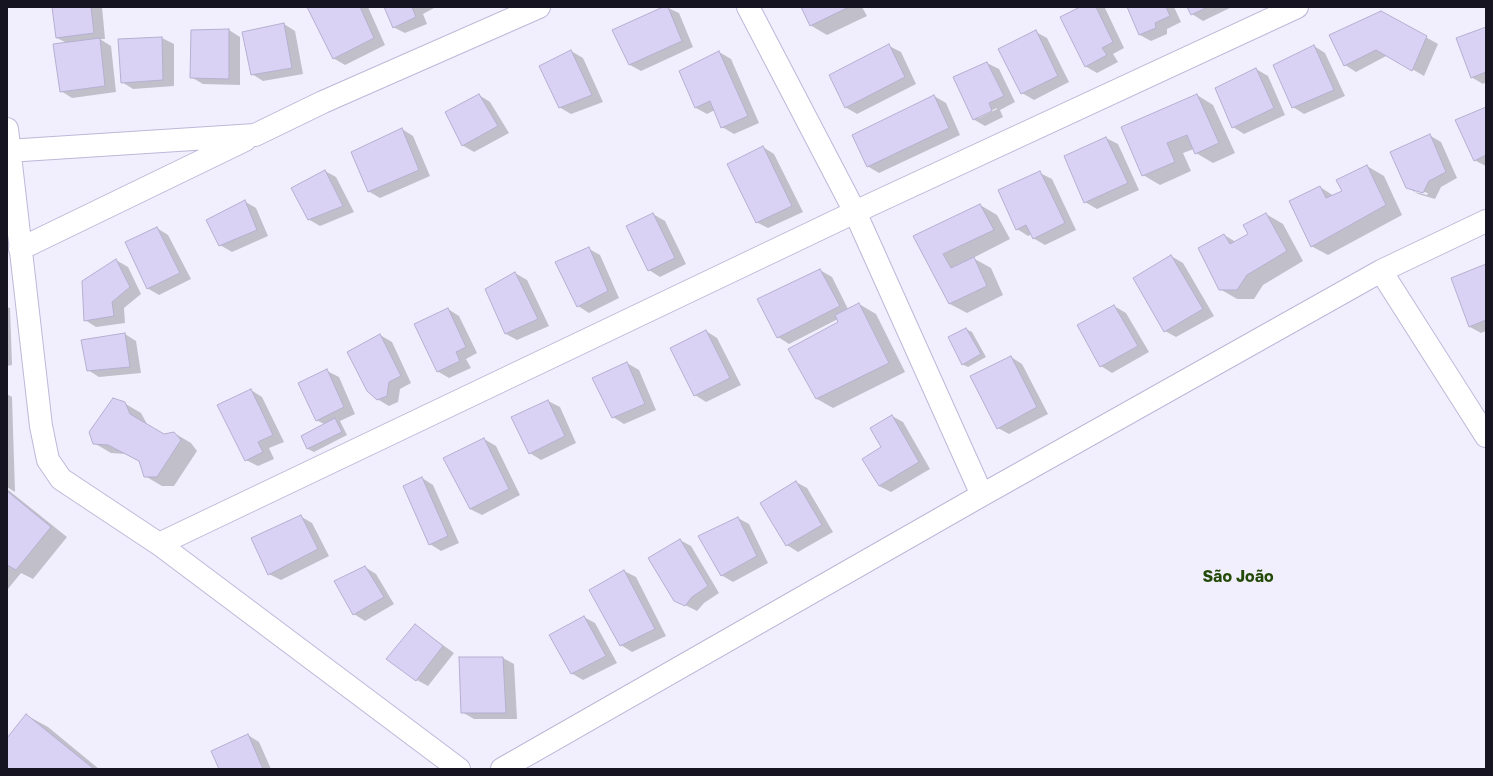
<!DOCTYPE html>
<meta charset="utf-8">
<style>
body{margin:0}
#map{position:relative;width:1493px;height:776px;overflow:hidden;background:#f1effd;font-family:"Golos Text",sans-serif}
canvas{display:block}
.frame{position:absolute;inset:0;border:8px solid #161420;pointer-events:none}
</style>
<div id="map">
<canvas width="1493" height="776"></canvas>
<div class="frame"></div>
</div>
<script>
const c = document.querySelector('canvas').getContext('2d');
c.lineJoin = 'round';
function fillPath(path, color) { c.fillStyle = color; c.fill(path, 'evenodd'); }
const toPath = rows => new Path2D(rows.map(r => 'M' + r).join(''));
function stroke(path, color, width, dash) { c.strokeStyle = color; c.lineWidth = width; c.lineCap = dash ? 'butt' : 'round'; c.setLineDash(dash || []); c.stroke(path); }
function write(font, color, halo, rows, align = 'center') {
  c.font = font + ' "Golos Text",sans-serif'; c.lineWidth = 3; c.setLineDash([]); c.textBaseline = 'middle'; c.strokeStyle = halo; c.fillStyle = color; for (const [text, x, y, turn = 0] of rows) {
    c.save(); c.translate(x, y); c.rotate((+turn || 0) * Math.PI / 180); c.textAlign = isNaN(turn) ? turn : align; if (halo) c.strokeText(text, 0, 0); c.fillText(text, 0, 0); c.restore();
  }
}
fillPath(toPath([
 [53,7,102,7,105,39,100,39,111,46,116,92,72,98,61,91,67,43,57,38],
 [309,7,368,7,385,45,345,65,333,58],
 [385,7,433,7,434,8,423,14,427,24,405,33,393,27],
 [666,7,679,13,693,47,641,71,630,65],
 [802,7,862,7,867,16,827,35,810,25],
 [1083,7,1105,8,1124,48,1113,54,1118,62,1097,73,1085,66],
 [1128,7,1174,7,1181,22,1167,29,1167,34,1151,41,1140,35],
 [1188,7,1232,7,1203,21,1192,14],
 [1381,12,1438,44,1424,76,1388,55,1356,72,1345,65],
 [284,24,295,31,303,74,263,81,252,74],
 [1486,28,1486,82,1483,84,1471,77],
 [229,30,240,37,240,85,203,84,191,77],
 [1036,32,1047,38,1069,82,1034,100,1022,93],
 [162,38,174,44,174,86,133,89,122,82,119,40],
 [889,46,901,52,916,84,857,114,845,107],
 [1314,46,1325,53,1345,96,1304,114,1293,107],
 [571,51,583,58,603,102,571,114,559,107],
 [719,52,731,59,759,123,734,134,722,127,715,110,707,114,696,108,681,72],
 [987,63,999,69,1015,102,1000,110,1003,117,985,126,973,119],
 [997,108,997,109,979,118,979,116],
 [1256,69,1268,76,1285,115,1244,134,1233,127],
 [479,95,490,102,509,133,474,152,462,145],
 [1197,95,1213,105,1235,153,1213,163,1196,153,1194,149,1183,153,1191,171,1160,185,1143,175],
 [934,96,946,103,960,135,879,173,867,166],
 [1486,108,1486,166,1474,160],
 [402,129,413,136,430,176,380,198,368,191],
 [1429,135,1441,142,1457,178,1441,187,1435,199,1418,194,1407,187],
 [1415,190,1428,193,1427,195,1415,192],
 [1106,138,1118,144,1139,190,1097,209,1085,202],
 [763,147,774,154,803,212,768,228,756,222],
 [1367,166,1384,176,1402,215,1328,255,1311,246,1320,187,1334,196,1343,192],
 [325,171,336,177,354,212,320,226,308,219],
 [1040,173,1052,179,1076,230,1045,245,1033,238,1032,234,1028,236,1017,229],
 [244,201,256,208,268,236,232,252,220,245],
 [980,205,997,215,1010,239,973,258,991,268,1003,295,967,313,950,304,915,237],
 [653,214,665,221,686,264,660,277,649,270],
 [1266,214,1283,224,1303,261,1263,285,1254,299,1237,299,1220,289,1224,235,1236,242,1250,234],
 [157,228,168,235,191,279,159,295,147,288],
 [589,249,600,255,619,298,589,313,578,306],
 [1171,256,1183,263,1214,316,1176,337,1165,331],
 [116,260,128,267,141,294,124,308,125,323,96,327,85,320],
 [1486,265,1486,331,1481,333,1470,327],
 [820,270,832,277,848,309,859,304,876,314,905,372,833,408,817,399,839,322,838,319,789,344,778,337],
 [515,273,527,280,549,326,517,340,506,334,487,289],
 [1114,306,1126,313,1149,352,1112,373,1101,366],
 [7,307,10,308,12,365,7,366],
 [448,309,459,316,477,353,466,359,471,368,449,378,437,371],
 [966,329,972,332,986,357,968,367,962,364],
 [706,331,717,338,741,385,706,402,695,395],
 [125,334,136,341,141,373,99,377,88,370],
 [380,335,392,342,411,383,400,389,398,402,389,406,377,399],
 [1011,357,1022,364,1048,414,1009,434,998,428],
 [627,363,639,370,656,410,624,424,613,417],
 [327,371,339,377,355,414,340,421,347,435,314,452,308,449,302,436,324,424,316,420],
 [251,390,262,397,284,442,269,448,274,459,258,466,246,460],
 [7,394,12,397,15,492,7,487],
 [548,401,560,407,576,443,541,460,530,453],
 [124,403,141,413,147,424,164,435,174,433,191,443,197,451,174,486,162,486,145,476,140,462,126,454,111,453,94,443],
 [892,416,903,422,930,469,891,492,879,486,883,447],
 [484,439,496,446,520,495,482,515,470,509],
 [422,478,433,485,459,543,441,551,430,544],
 [796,482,807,488,833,532,798,552,787,545],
 [7,489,67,537,33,579,21,573,7,590],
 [300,516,312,523,329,556,281,580,269,574],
 [738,518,749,524,768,563,733,582,721,575],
 [680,540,691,546,719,593,704,603,697,611,675,600],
 [365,567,376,574,394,604,365,621,354,614],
 [624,571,636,577,666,636,632,652,621,645],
 [584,617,595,623,617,663,583,680,571,673],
 [415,625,454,653,428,686,417,680],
 [503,658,514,664,517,719,474,719,462,712],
 [26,715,48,727,99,769,7,769,7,739],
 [248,735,259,742,271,769,220,769]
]), '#0003');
const building = toPath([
 [52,7,91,7,94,33,56,38,52,7],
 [307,7,360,7,374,38,333,59,307,7],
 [384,7,412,7,416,17,393,28,384,7],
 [663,7,668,7,682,41,629,65,612,30,663,7],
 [801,7,849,7,810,26,801,7],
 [1080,7,1096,7,1113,42,1102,48,1107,55,1085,67,1060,17,1080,7],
 [1127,7,1166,7,1170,16,1155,23,1156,28,1139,35,1127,7],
 [1187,7,1208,7,1191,15,1187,7],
 [1381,11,1427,36,1412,71,1376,50,1344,66,1329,35,1381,11],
 [284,23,292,68,251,75,242,32,284,23],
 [1486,27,1486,72,1471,78,1456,38,1486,27],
 [229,29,229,79,190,78,191,30,229,29],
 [1036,30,1058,76,1021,94,998,49,1036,30],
 [162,37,163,80,121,83,118,39,162,37],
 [100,38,105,86,60,92,53,44,100,38],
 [889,44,905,77,845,108,829,75,889,44],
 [1314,45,1334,90,1292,108,1273,65,1314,45],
 [571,50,592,95,559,108,539,66,571,50],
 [719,51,748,116,721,128,710,101,695,108,679,71,719,51],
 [987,62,1004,96,989,103,992,111,973,120,953,77,987,62],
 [1256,68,1274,108,1232,128,1215,88,1256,68],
 [479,94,498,126,462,146,445,112,479,94],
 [1197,94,1219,143,1195,154,1187,135,1167,143,1175,162,1142,176,1121,127,1197,94],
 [934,95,949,128,867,167,852,135,934,95],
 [1486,107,1486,155,1474,161,1455,120,1486,107],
 [402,128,419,170,368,192,351,152,402,128],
 [1430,134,1446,172,1429,181,1423,193,1406,188,1390,152,1430,134],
 [1106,137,1128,183,1084,203,1064,156,1106,137],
 [763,146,792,206,756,223,727,164,763,146],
 [1367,165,1386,205,1311,247,1289,201,1320,186,1326,198,1342,191,1336,180,1367,165],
 [325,170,343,206,308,220,291,188,325,170],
 [1040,171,1065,223,1033,239,1026,225,1016,230,998,190,1040,171],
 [245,200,257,230,219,246,206,220,245,200],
 [980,204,994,230,943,254,951,268,974,257,987,286,949,304,913,236,980,204],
 [653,213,675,258,648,271,626,226,653,213],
 [1266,213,1287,251,1247,275,1237,290,1219,290,1198,248,1224,234,1230,244,1248,234,1243,225,1266,213],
 [157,227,180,273,147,289,125,242,157,227],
 [589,247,608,291,577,307,555,262,589,247],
 [1171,255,1203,309,1164,332,1133,278,1171,255],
 [116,259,130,287,112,302,114,316,84,321,82,281,116,259],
 [1486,264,1486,320,1469,327,1451,278,1486,264],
 [820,269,840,306,777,338,757,299,820,269],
 [515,272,538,319,505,334,485,289,515,272],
 [859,303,889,363,816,399,788,349,838,322,835,315,859,303],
 [1114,305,1138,346,1100,367,1077,325,1114,305],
 [448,308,466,347,456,352,460,361,437,372,414,324,448,308],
 [966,328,981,354,962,365,948,337,966,328],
 [706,330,730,378,694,396,670,348,706,330],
 [125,333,130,367,87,371,81,340,125,333],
 [380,334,401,376,389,382,387,396,377,400,367,391,347,352,380,334],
 [1011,356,1037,407,997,429,970,376,1011,356],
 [627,362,645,404,612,418,592,378,627,362],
 [327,369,344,407,316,421,298,383,327,369],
 [251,389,273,435,258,442,263,452,245,461,217,405,251,389],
 [113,398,125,402,130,414,164,434,174,432,181,440,157,477,144,477,139,461,108,445,93,444,89,432,113,398],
 [548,400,565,436,529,454,511,417,548,400],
 [892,415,919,462,879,486,862,459,881,447,870,428,892,415],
 [335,418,342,432,307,449,301,436,335,418],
 [484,438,509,489,470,509,443,458,484,438],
 [422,477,448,536,429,545,403,486,422,477],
 [796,481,822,525,786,546,760,503,796,481],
 [7,491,51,527,16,570,7,565,7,491],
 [301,515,318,549,268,575,251,538,301,515],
 [738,517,757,556,721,576,698,536,738,517],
 [680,539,708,586,692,597,685,606,674,601,648,558,680,539],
 [365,566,384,597,353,615,334,581,365,566],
 [624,570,655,629,620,646,589,590,624,570],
 [584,616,606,656,571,674,549,635,584,616],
 [415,624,443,646,416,681,386,659,415,624],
 [459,657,503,657,506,713,461,713,459,657],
 [26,714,94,769,7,769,7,738,26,714],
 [248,734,263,769,219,769,211,751,248,734]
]);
fillPath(building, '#d9d2f5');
stroke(building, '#b5afd0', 1);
const minor = toPath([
 [748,7,855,212,982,495],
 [7,129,41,426,48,460,61,479,159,544,459,769],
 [7,151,255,135,323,102,539,7],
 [20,249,245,140],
 [1381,271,1486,436],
 [159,544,855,212,1297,7],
 [502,769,982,495,1381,271,1486,221]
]);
stroke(minor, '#beb7d9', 24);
stroke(minor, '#fff', 22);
write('bold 16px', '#244a09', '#f1effd', [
 ["São João",1238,577]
]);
</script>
